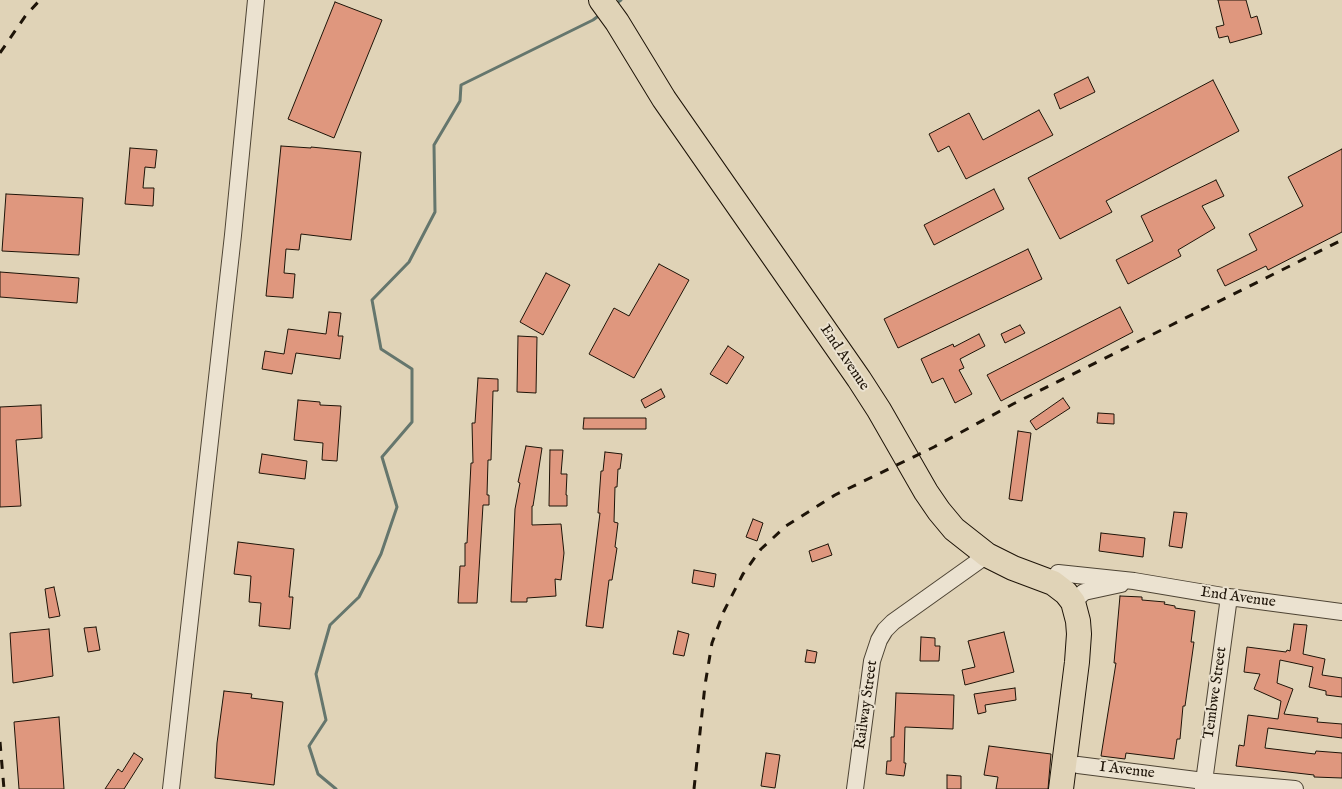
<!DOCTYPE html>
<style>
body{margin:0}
canvas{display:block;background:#e0d3b7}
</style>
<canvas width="1342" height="789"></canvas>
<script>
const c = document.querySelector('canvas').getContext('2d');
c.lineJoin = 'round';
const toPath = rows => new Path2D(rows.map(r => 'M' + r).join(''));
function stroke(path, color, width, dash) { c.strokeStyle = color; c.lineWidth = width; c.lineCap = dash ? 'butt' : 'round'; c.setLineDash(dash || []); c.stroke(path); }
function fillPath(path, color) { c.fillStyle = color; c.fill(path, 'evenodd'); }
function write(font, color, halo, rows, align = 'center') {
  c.font = font + ' "IM FELL English",serif'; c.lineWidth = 4; c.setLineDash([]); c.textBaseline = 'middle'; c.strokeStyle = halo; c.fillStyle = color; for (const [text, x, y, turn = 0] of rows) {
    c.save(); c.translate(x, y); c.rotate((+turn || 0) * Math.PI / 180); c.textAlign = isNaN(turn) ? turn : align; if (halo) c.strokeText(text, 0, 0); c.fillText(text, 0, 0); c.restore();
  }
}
stroke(toPath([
 [614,5,621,0],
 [336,789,318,774,309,746,326,720,316,674,330,625,359,597,381,554,397,507,382,457,412,422,412,369,381,349,372,300,409,262,435,212,434,145,460,101,461,85,593,20,601,14]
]), '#65766d', 3);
const building = toPath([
 [1218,0,1246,0,1251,18,1257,16,1262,34,1230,43,1228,36,1219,38,1216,27,1224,25,1218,0],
 [335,2,382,20,334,138,288,119,335,2],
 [1088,77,1095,92,1060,109,1054,94,1088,77],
 [1213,80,1239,131,1106,201,1112,212,1060,239,1028,178,1213,80],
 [1039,110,1053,135,966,179,949,146,938,152,929,134,969,113,983,140,1039,110],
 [281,146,311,148,311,147,361,152,351,240,301,234,299,250,286,249,284,273,295,274,293,298,266,296,281,146],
 [130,148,157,150,155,168,145,167,143,188,154,188,153,206,125,204,130,148],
 [1342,149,1342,232,1268,270,1266,266,1225,286,1217,270,1257,250,1249,234,1303,206,1288,177,1342,149],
 [1216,180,1224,196,1202,206,1215,228,1178,250,1181,256,1128,284,1116,260,1153,241,1141,216,1216,180],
 [994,189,1004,209,934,245,924,225,994,189],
 [6,194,83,198,79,255,2,251,6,194],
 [1028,249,1042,279,898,348,884,319,1028,249],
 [659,264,689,280,634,378,589,354,614,308,629,316,659,264],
 [0,272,79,278,77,303,0,297,0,272],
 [546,273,570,285,543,335,520,322,546,273],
 [1120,307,1133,332,1001,401,987,375,1120,307],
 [329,312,341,313,338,336,343,336,340,359,296,353,292,374,262,369,265,351,284,354,288,329,326,334,329,312],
 [1020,325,1025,333,1005,343,1001,334,1020,325],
 [979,334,985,346,960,359,964,368,959,370,972,394,955,403,943,378,932,383,921,359,953,344,954,347,979,334],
 [518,336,537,337,536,393,517,392,518,336],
 [728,346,744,357,727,384,710,374,728,346],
 [478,378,498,379,498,391,493,391,491,460,488,460,487,495,489,495,489,505,483,505,477,603,458,603,460,566,465,566,465,543,467,543,471,463,473,463,472,423,475,423,478,378],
 [661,389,665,397,645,408,641,400,661,389],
 [1063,398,1070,408,1036,430,1030,421,1063,398],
 [298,400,320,402,320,405,341,406,337,461,322,460,323,443,294,440,298,400],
 [41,405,42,438,16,440,21,506,0,507,0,407,41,405],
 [1098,413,1114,414,1114,424,1097,423,1098,413],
 [584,418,646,418,646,429,583,429,584,418],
 [1018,431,1031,433,1022,501,1009,499,1018,431],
 [526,446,542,448,533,506,532,506,532,525,561,524,564,553,561,580,555,579,556,596,527,598,527,602,511,602,515,509,520,483,518,482,526,446],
 [550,450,563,450,561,474,567,474,566,495,567,495,567,506,549,506,550,450],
 [605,452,622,454,620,469,618,469,617,487,615,487,614,522,618,523,615,547,617,548,612,580,609,580,603,628,586,626,600,513,598,513,601,471,603,471,605,452],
 [262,454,307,461,305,479,259,473,262,454],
 [1174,512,1187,513,1182,548,1169,546,1174,512],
 [753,519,763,523,757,541,746,537,753,519],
 [1101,533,1145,538,1143,557,1099,551,1101,533],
 [238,542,294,549,289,597,293,597,290,629,259,626,261,603,249,602,251,576,234,574,238,542],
 [828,544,832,555,812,562,809,551,828,544],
 [694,570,716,574,714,587,692,583,694,570],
 [54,587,60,616,49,618,45,589,54,587],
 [1120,596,1142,597,1142,600,1165,602,1164,604,1175,606,1175,608,1195,611,1191,642,1194,642,1185,706,1183,706,1180,739,1177,739,1174,759,1126,753,1125,759,1101,756,1116,663,1114,663,1120,596],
 [1294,624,1307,625,1303,654,1325,659,1322,675,1342,678,1342,697,1326,695,1326,691,1309,687,1313,667,1280,660,1277,683,1293,689,1284,714,1318,718,1317,722,1342,724,1342,738,1268,728,1265,748,1315,754,1316,751,1342,753,1342,778,1314,777,1314,775,1236,766,1239,745,1244,746,1248,715,1278,719,1281,701,1254,689,1260,674,1244,672,1247,647,1286,652,1287,650,1290,651,1294,624],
 [96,627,100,650,88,652,84,628,96,627],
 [49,629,53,676,13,683,10,633,49,629],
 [678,631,689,634,684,656,673,654,678,631],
 [1004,632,1014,672,965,685,962,670,975,667,968,641,1004,632],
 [921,637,935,638,935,646,940,646,939,661,920,661,921,637],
 [807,650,817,652,815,663,805,662,807,650],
 [1015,688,1016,700,985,705,986,712,978,714,974,694,1015,688],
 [224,691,252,694,251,698,283,702,274,785,215,778,217,743,224,691],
 [896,693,954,695,953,729,905,727,904,763,906,763,904,776,886,774,887,761,891,761,891,737,894,737,896,693],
 [59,717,64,789,19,789,14,722,59,717],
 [989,746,1051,754,1048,789,996,789,998,777,984,775,989,746],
 [134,753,143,759,124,789,105,789,118,769,122,772,134,753],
 [766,753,780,755,775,788,761,786,766,753],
 [947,775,961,776,961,789,947,789,947,775]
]);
fillPath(building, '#df977e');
stroke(building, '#1e1408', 1);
const minor = toPath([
 [1058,573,1134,581,1229,597,1342,612],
 [1073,602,1084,592,1121,584],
 [1078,765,1204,781,1295,789],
 [171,789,233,235,256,0],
 [855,789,872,661,879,640,885,630,893,622,987,555],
 [1203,789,1229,597]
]);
const highway = toPath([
 [601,0,617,22,664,99,859,379,879,410,926,492,939,511,954,529,987,555,1013,568,1053,583,1066,593,1073,602,1078,621,1079,634,1077,662,1061,789]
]);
stroke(minor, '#4e4434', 18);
stroke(highway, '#1e1408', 26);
stroke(minor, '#ebe2d0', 16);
stroke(highway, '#e0d3b7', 24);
stroke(toPath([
 [0,53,26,15,40,0],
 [0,742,4,789],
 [694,789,705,685,712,643,724,611,743,574,761,549,786,526,835,495,934,447,1013,404,1342,240]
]), '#1e1408', 3, [9, 9]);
write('15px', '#1e1408', '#ebe2d0', [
 ["End Avenue",844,358,56],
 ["End Avenue",1238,598,8],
 ["Tembwe Street",1216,693,-82],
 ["Railway Street",867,705,-82],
 ["I Avenue",1127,771,7]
]);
</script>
